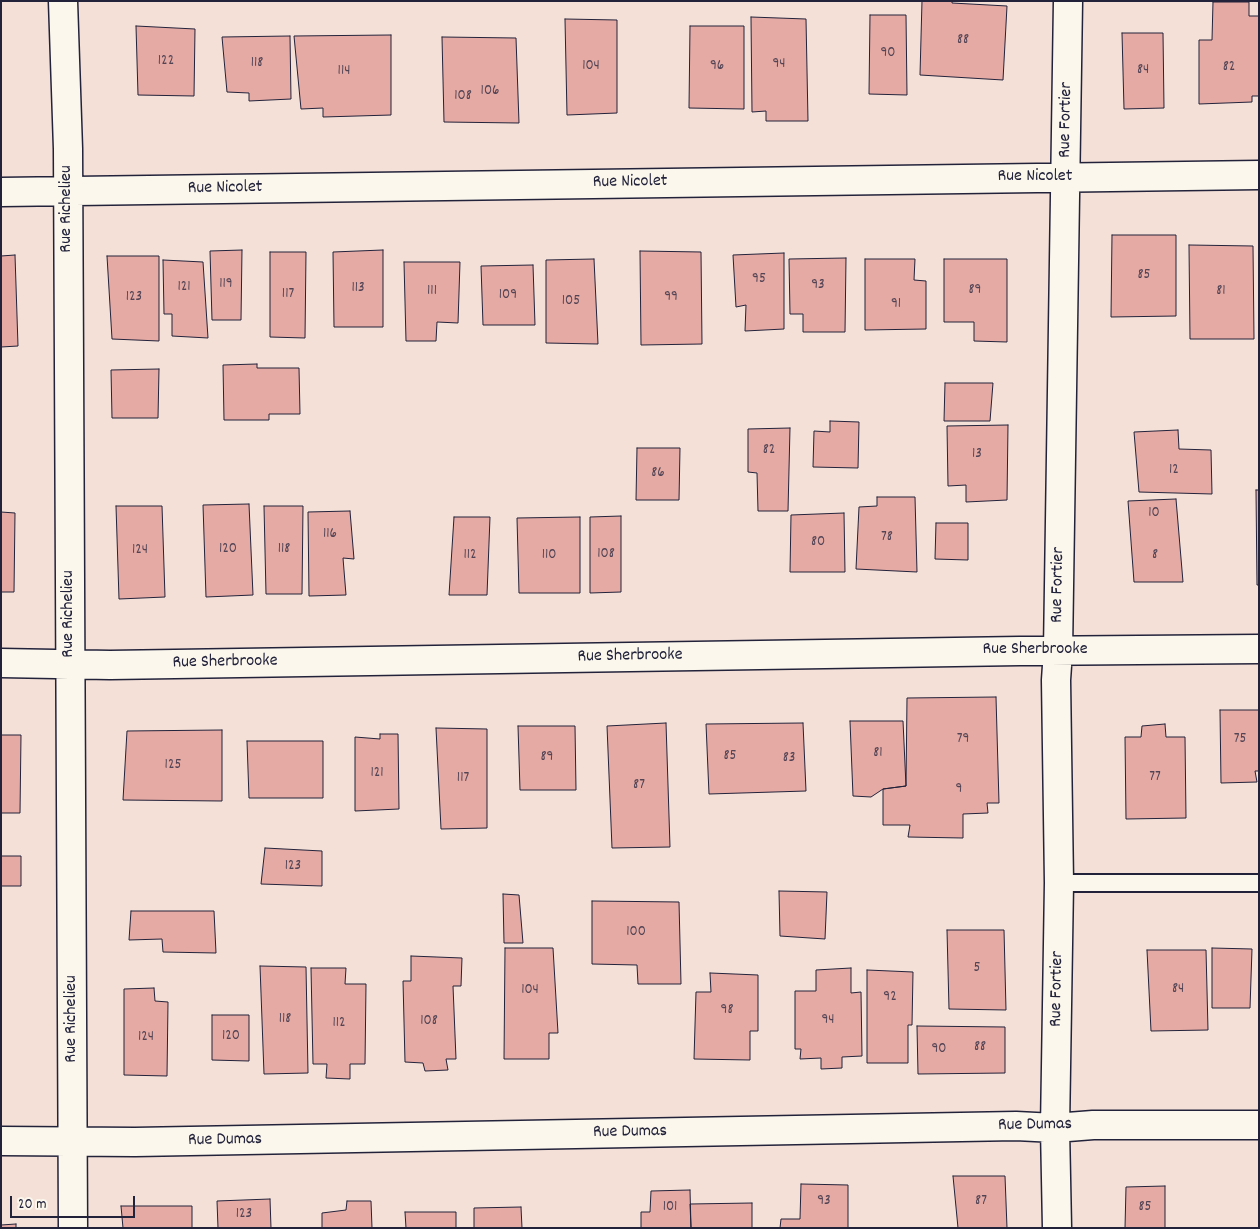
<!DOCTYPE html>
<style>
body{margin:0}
#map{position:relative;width:1260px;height:1229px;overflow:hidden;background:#f4e0d6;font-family:Dekko,sans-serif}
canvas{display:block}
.frame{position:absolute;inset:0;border:2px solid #22223b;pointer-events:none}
.scale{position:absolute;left:10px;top:1196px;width:125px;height:22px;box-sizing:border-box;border:2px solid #22223b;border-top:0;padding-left:6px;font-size:15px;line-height:18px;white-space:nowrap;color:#22223b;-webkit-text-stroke:4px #fbf7ec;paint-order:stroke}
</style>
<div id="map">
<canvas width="1260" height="1229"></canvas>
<div class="frame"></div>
<div class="scale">20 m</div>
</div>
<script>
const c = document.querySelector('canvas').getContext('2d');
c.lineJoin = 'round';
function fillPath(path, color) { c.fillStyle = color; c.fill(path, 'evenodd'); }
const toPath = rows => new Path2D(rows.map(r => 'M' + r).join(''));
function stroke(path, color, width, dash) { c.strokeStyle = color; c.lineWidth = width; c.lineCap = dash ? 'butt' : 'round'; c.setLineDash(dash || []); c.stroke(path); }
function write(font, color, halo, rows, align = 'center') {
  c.font = font + ' Dekko,sans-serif'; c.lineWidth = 5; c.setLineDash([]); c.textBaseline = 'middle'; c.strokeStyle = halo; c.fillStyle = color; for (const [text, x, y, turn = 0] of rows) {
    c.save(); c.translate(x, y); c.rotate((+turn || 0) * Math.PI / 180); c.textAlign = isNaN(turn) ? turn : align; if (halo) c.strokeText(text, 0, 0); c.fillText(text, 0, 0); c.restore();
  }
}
const building = toPath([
 [922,1,952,1,952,3,1007,6,1003,80,920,75,922,1],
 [1213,2,1249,2,1249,16,1259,16,1259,96,1252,96,1252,102,1199,104,1199,40,1212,40,1213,2],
 [870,15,906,15,907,95,869,94,870,15],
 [751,17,806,19,808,121,766,121,766,111,752,112,751,17],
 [565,19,617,20,617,113,567,115,565,19],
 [136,26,195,29,194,96,138,95,136,26],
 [690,26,744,26,744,109,689,108,690,26],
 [1122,33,1163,33,1164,108,1124,109,1122,33],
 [391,35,391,115,323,117,323,108,301,109,294,36,391,35],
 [290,36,291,99,249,101,249,93,227,92,222,37,290,36],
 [442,37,516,38,519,123,444,122,442,37],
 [1112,235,1176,235,1176,316,1111,317,1112,235],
 [1189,245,1253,246,1254,339,1190,339,1189,245],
 [242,250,241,320,212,320,210,251,242,250],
 [383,250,383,327,334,327,333,252,383,250],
 [640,251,701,252,702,344,641,345,640,251],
 [270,252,306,252,305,338,270,337,270,252],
 [784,253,784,329,745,331,746,305,736,307,733,255,784,253],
 [15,255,18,346,1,347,1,256,15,255],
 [107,256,159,256,159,341,112,339,107,256],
 [846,258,845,332,803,332,803,314,790,314,789,259,846,258],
 [594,259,598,344,546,343,546,260,594,259],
 [865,259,915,259,914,280,926,281,926,329,865,330,865,259],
 [944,259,1007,259,1007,342,974,341,974,322,944,322,944,259],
 [163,260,203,262,208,338,172,336,172,314,164,314,163,260],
 [404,262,460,262,458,323,437,322,436,341,406,341,404,262],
 [533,265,535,325,483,325,481,266,533,265],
 [257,364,257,368,299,368,300,414,269,414,269,420,224,420,223,365,257,364],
 [159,369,158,418,112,418,111,370,159,369],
 [945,383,993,383,990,421,944,421,945,383],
 [830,421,859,422,858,468,813,467,814,431,830,432,830,421],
 [1008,425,1007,500,966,502,966,485,948,486,947,426,1008,425],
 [790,428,788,511,758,511,757,473,748,472,748,429,790,428],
 [1178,430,1179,449,1211,450,1212,494,1139,492,1134,432,1178,430],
 [637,448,680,448,679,500,636,500,637,448],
 [1256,490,1259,490,1259,585,1257,585,1256,490],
 [877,497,915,497,917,572,856,569,859,507,877,506,877,497],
 [1176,499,1183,582,1134,582,1128,501,1176,499],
 [249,504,253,595,206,597,203,505,249,504],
 [116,506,162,506,165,597,119,599,116,506],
 [264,506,303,506,302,594,266,594,264,506],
 [350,511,354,559,343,558,346,595,309,596,308,512,350,511],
 [1,512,15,513,14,592,1,592,1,512],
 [844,513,845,572,790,572,791,515,844,513],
 [621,516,621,592,590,593,590,517,621,516],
 [454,517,490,517,487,595,449,595,454,517],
 [580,517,580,593,519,593,517,518,580,517],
 [936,523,968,523,968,560,935,559,936,523],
 [996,697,999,803,987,803,988,813,963,814,963,838,908,837,910,825,883,825,883,789,906,786,907,698,996,697],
 [1220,710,1259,710,1259,771,1255,771,1257,782,1221,783,1220,710],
 [850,721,903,721,906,786,883,789,871,797,853,796,850,721],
 [666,723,670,847,612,848,607,726,666,723],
 [803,723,806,791,709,794,706,724,803,723],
 [1165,724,1166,737,1185,737,1186,818,1126,819,1125,737,1141,737,1142,726,1165,724],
 [518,726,575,726,576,790,520,790,518,726],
 [436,728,487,729,487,828,441,829,436,728],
 [222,730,222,801,123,800,127,731,222,730],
 [380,734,398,734,399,809,355,811,355,737,380,739,380,734],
 [1,735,21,735,20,813,1,813,1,735],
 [247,741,323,741,323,798,249,798,247,741],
 [265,848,322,851,322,886,261,884,265,848],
 [1,856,21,856,21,886,1,886,1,856],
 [779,891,827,892,825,939,780,936,779,891],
 [503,894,519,895,523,943,504,943,503,894],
 [592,901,679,902,681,984,638,984,637,965,592,964,592,901],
 [131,911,214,911,216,953,163,952,162,939,129,940,131,911],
 [947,930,1004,930,1006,1010,949,1009,947,930],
 [505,948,553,948,558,1033,549,1033,549,1059,504,1059,505,948],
 [1212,948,1252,949,1250,1008,1212,1008,1212,948],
 [1147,950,1206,950,1208,1030,1151,1031,1147,950],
 [411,956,462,958,461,986,453,986,456,1059,446,1059,448,1070,425,1071,423,1063,405,1062,403,981,411,981,411,956],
 [260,966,306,967,308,1073,264,1074,260,966],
 [311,968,346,968,345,984,366,984,365,1064,350,1064,350,1079,326,1078,327,1064,313,1064,311,968],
 [851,968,851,993,861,992,862,1056,842,1057,842,1068,821,1069,821,1058,800,1059,801,1049,795,1049,795,991,816,991,816,970,851,968],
 [867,970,913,972,912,1025,908,1025,908,1063,867,1063,867,970],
 [710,973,758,975,758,1031,750,1031,750,1060,694,1059,696,992,711,992,710,973],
 [154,988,155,1001,168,1002,167,1076,124,1075,124,989,154,988],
 [212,1015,249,1015,249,1061,212,1060,212,1015],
 [917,1026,1005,1027,1005,1073,918,1074,917,1026],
 [953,1176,1005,1176,1007,1228,958,1228,953,1176],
 [801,1184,848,1185,848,1228,780,1228,781,1219,800,1219,801,1184],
 [1165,1186,1165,1228,1125,1228,1126,1187,1165,1186],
 [690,1190,691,1228,641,1228,641,1212,650,1212,651,1191,690,1190],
 [270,1199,271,1228,218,1228,217,1201,270,1199],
 [347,1201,371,1201,372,1228,322,1228,322,1213,346,1210,347,1201],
 [752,1203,752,1228,691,1228,690,1204,752,1203],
 [121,1206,192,1206,192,1228,123,1228,121,1206],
 [521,1207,522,1228,474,1228,474,1208,521,1207],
 [405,1212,456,1212,456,1228,406,1228,405,1212],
 [16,1224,16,1228,1,1228,1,1225,16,1224]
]);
fillPath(building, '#e5aaa3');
stroke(building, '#22223b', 1);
const lane = toPath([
 [1059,883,1259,883]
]);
const street = toPath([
 [63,1,68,149,73,1228],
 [1,192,1259,175],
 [1,663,110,665,1020,651,1259,649],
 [1,1141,135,1142,1016,1126,1055,1128,1093,1125,1259,1125],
 [1057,1228,1055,1128,1059,883,1056,680,1058,651,1068,1]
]);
stroke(lane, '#22223b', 20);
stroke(street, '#22223b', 31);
stroke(lane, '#fbf7ec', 16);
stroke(street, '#fbf7ec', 28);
write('15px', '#534455', null, [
 ["88",963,41],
 ["90",888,54],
 ["122",166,62],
 ["118",257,64],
 ["94",779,65],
 ["104",591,67],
 ["96",717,67],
 ["82",1229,68],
 ["84",1143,71],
 ["114",344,72],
 ["106",490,92],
 ["108",463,97],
 ["85",1144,276],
 ["95",759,280],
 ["119",226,285],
 ["93",818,286],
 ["121",184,288],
 ["113",358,289],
 ["89",975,291],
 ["111",432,292],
 ["81",1221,292],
 ["117",288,295],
 ["109",508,296],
 ["123",134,298],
 ["99",671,298],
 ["105",571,302],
 ["91",896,305],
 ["82",769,451],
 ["13",977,455],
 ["12",1174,471],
 ["86",658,474],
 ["10",1154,514],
 ["116",330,535],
 ["78",887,538],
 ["80",818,543],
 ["120",228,550],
 ["118",284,550],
 ["124",140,551],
 ["108",606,555],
 ["112",470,556],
 ["110",549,556],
 ["8",1155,556],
 ["79",963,740],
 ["75",1240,740],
 ["81",878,754],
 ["85",730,757],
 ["89",547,758],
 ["83",789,759],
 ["125",173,766],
 ["121",377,774],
 ["77",1155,778],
 ["117",463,779],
 ["87",639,786],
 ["9",959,790],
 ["123",293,867],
 ["100",636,933],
 ["5",977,969],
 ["84",1178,990],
 ["104",530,991],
 ["92",890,998],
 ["98",727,1011],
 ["118",285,1020],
 ["94",828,1021],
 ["108",429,1022],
 ["112",339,1024],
 ["120",231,1037],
 ["124",146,1038],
 ["88",980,1048],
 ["90",939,1050],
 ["93",824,1202],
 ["87",981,1202],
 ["101",670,1208],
 ["85",1145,1208],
 ["123",244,1215]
]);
write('18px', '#22223b', '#fbf7ec', [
 ["Rue Fortier",1067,120,-89],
 ["Rue Nicolet",1035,178],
 ["Rue Nicolet",630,183,-1],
 ["Rue Nicolet",225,189,-1],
 ["Rue Richelieu",68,209,-90],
 ["Rue Fortier",1059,585,-89],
 ["Rue Richelieu",70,614,-90],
 ["Rue Sherbrooke",1035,651],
 ["Rue Sherbrooke",630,657,-1],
 ["Rue Sherbrooke",225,663,-1],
 ["Rue Fortier",1058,989,-89],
 ["Rue Richelieu",73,1019,-90],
 ["Rue Dumas",1035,1126,-1],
 ["Rue Dumas",630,1133,-1],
 ["Rue Dumas",225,1141,-1]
]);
</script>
